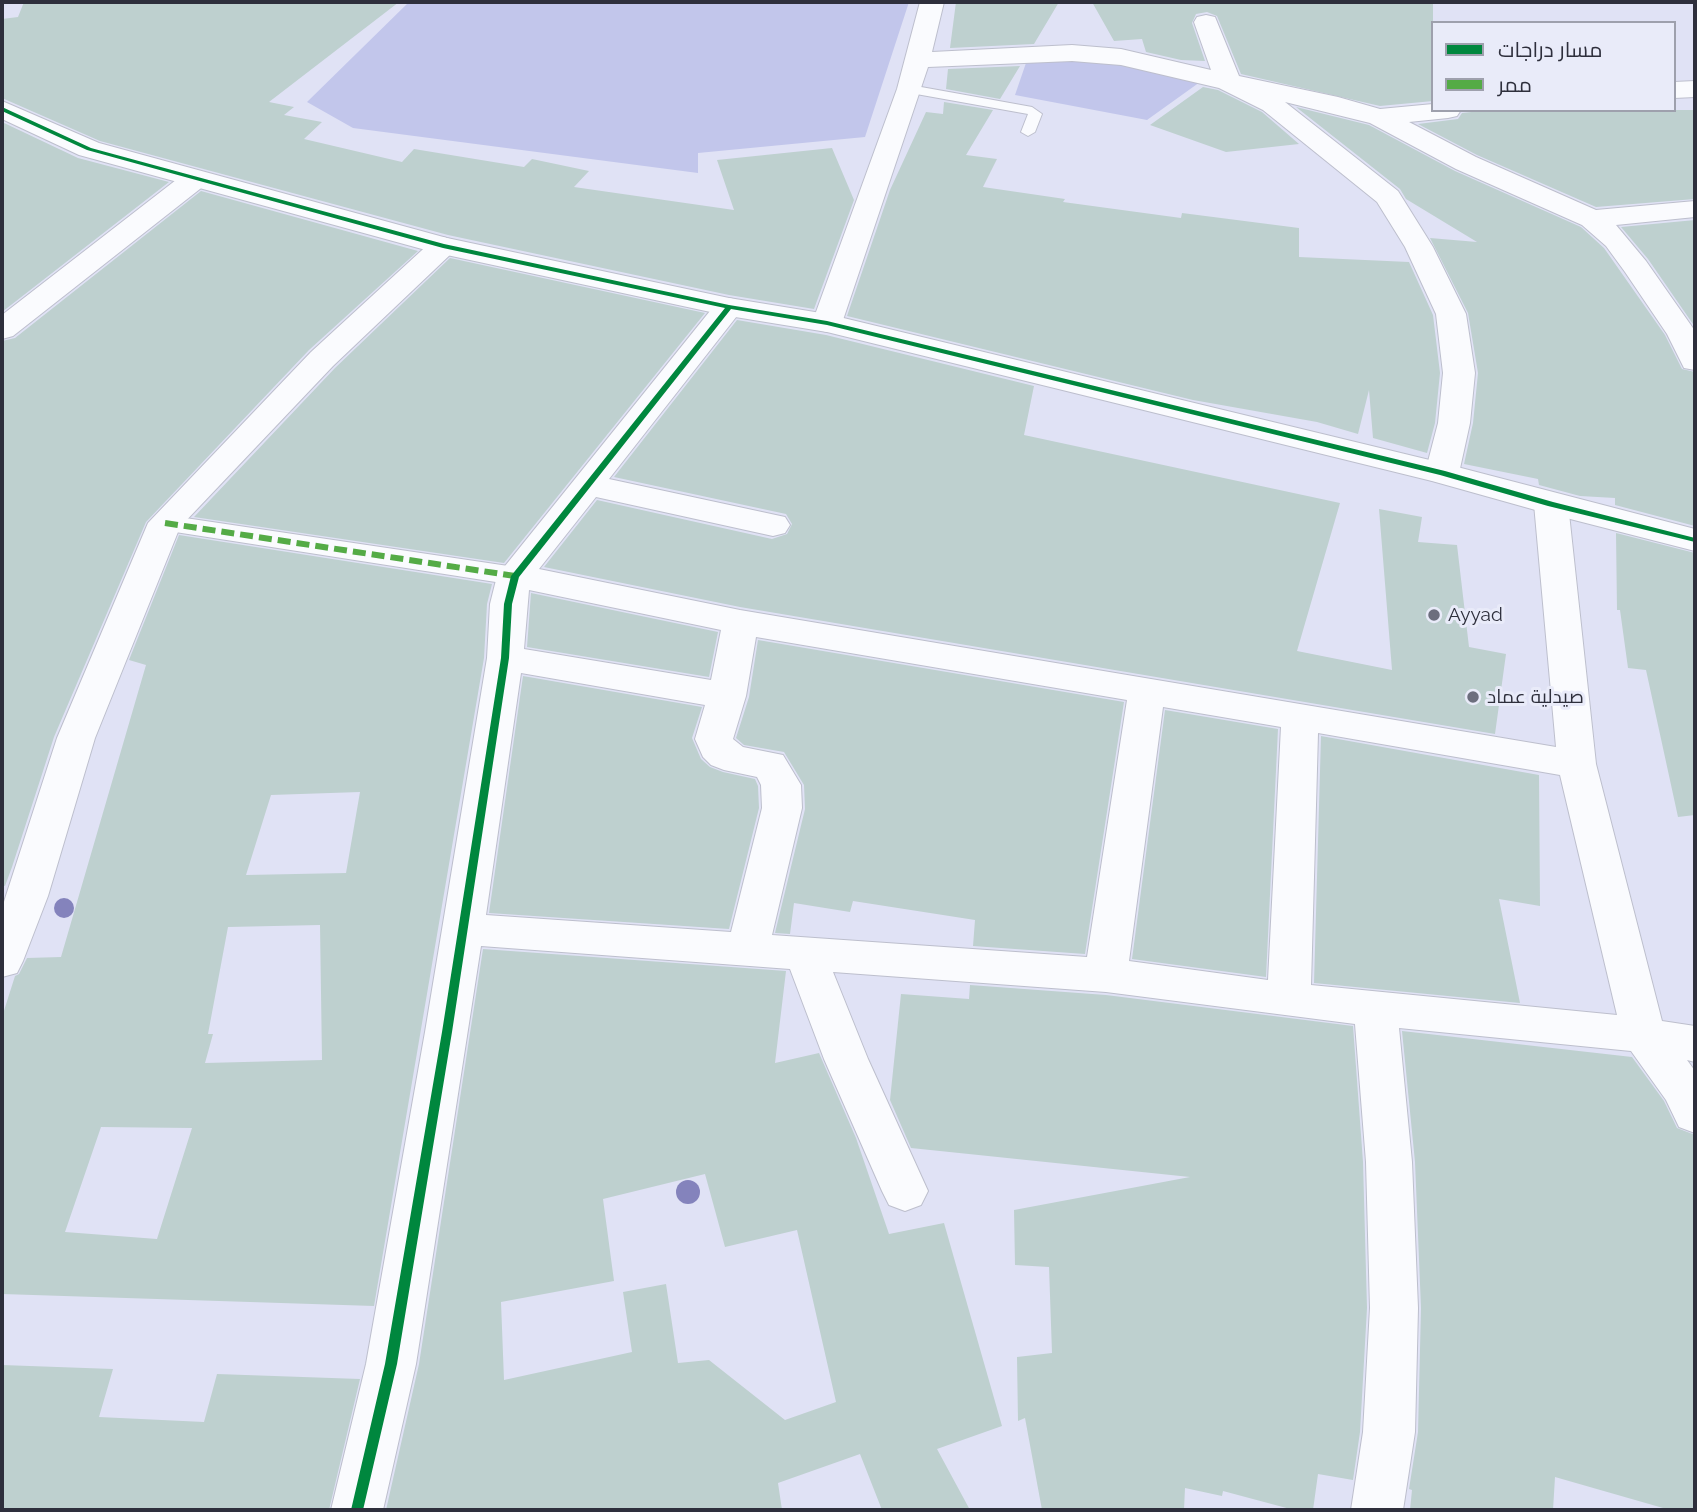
<!DOCTYPE html>
<meta charset="utf-8">
<style>
body{margin:0}
#map{position:relative;width:1697px;height:1512px;overflow:hidden;background:#e0e2f5;font-family:Raleway,Cairo,sans-serif}
canvas{display:block}
.frame{position:absolute;inset:0;border:4px solid #2e2f3c;pointer-events:none}
.legend{position:absolute;left:1431px;top:21px;width:245px;height:91px;box-sizing:border-box;background:#e9ebf9;border:2px solid #9ea0ad;margin:0;padding:9px 12px;list-style:none;font-size:21px;color:#2e2f3c}
.legend li{display:flex;align-items:center;gap:14px;height:35px}
.legend b{width:35px;border:2px solid #9ea0ad}
</style>
<div id="map">
<canvas width="1697" height="1512"></canvas>
<div class="frame"></div>
<ul class="legend">
<li><b style="height:9px;background:#00873e"></b>مسار دراجات</li>
<li><b style="height:9px;background:#54ab46"></b>ممر</li>
</ul>
</div>
<script>
const c = document.querySelector('canvas').getContext('2d');
c.lineJoin = 'round';
function fillPath(path, color) { c.fillStyle = color; c.fill(path, 'evenodd'); }
const toPath = rows => new Path2D(rows.map(r => 'M' + r).join(''));
function stroke(path, color, width, dash) { c.strokeStyle = color; c.lineWidth = width; c.lineCap = dash ? 'butt' : 'round'; c.setLineDash(dash || []); c.stroke(path); }
function write(font, color, halo, rows, align = 'center') {
  c.font = font + ' Raleway,Cairo,sans-serif'; c.lineWidth = 6; c.setLineDash([]); c.textBaseline = 'middle'; c.strokeStyle = halo; c.fillStyle = color; for (const [text, x, y, turn = 0] of rows) {
    c.save(); c.translate(x, y); c.rotate((+turn || 0) * Math.PI / 180); c.textAlign = isNaN(turn) ? turn : align; if (halo) c.strokeText(text, 0, 0); c.fillText(text, 0, 0); c.restore();
  }
}
fillPath(toPath([
 [409,2,909,2,865,137,698,153,698,173,353,128,307,102],
 [1099,59,1200,82,1147,120,1015,95,1027,60]
]), '#c2c6eb');
fillPath(toPath([
 [24,2,399,2,269,102,294,107,284,115,322,122,304,139,402,162,414,149,524,167,532,159,589,171,574,187,734,210,717,160,832,148,854,200,814,309,729,295,448,235,100,141,2,98,2,19,18,17],
 [956,2,1059,2,1034,44,950,48],
 [1092,2,1433,2,1433,101,1380,106,1241,74,1217,16,1207,12,1196,14,1192,23,1205,61,1181,60,1146,52,1142,39,1114,41],
 [1020,66,1000,99,946,89,948,69],
 [1203,87,1218,90,1262,112,1299,144,1226,152,1150,125],
 [944,102,993,110,966,155,997,159,983,187,1065,199,1063,202,1181,218,1182,213,1299,228,1299,257,1409,262,1433,315,1440,373,1435,423,1427,453,1373,438,1369,390,1358,434,1317,422,1193,400,847,316,890,190,926,112,943,114],
 [1296,107,1369,125,1455,171,1581,227,1604,248,1665,335,1682,369,1695,372,1695,526,1615,505,1615,498,1580,496,1539,485,1538,479,1464,464,1473,423,1478,373,1468,313,1430,238,1477,242,1406,199,1400,189],
 [1490,110,1695,110,1695,199,1596,207,1477,155,1418,124,1458,119,1462,113],
 [2,122,78,158,169,182,2,312],
 [201,191,418,251,309,350,146,522,54,737,12,867,5,886,2,885,2,341,15,338],
 [1695,220,1695,327,1648,259,1621,227],
 [450,258,705,313,504,563,194,517,335,368],
 [737,320,826,335,1034,386,1024,435,1340,503,1297,651,1392,670,1379,509,1422,517,1418,542,1457,545,1469,647,1506,654,1495,734,740,607,544,567,597,500,772,539,787,534,792,524,786,514,614,477],
 [1616,533,1695,553,1695,815,1678,817,1646,670,1628,668,1620,610,1617,610],
 [179,535,492,584,487,604,484,658,374,1306,2,1294,2,1017,15,976,19,974,27,958,61,957,146,665,129,660],
 [360,792,346,873,246,875,271,795],
 [320,925,322,1060,205,1063,213,1034,208,1034,228,927],
 [101,1127,192,1128,157,1239,65,1232],
 [531,593,718,632,709,677,527,647],
 [758,640,1124,702,1085,954,973,946,975,920,853,901,850,912,794,903,790,934,775,933,805,809,804,785,784,752,744,745,736,738,749,697],
 [523,676,702,707,692,738,701,759,710,767,723,772,755,779,758,786,759,808,729,929,489,913],
 [1165,710,1278,729,1266,977,1132,959],
 [1321,736,1539,775,1540,906,1499,899,1520,1003,1314,983],
 [483,949,786,971,775,1063,819,1053,856,1138,889,1234,944,1223,1002,1426,937,1449,970,1510,882,1510,860,1454,778,1483,782,1510,386,1510,419,1364],
 [705,1174,725,1247,797,1230,836,1402,785,1420,709,1360,678,1363,666,1284,623,1292,632,1352,504,1380,501,1302,614,1281,603,1199],
 [970,985,1106,995,1353,1026,1363,1162,1367,1308,1360,1432,1353,1480,1318,1474,1313,1510,1294,1510,1223,1491,1222,1496,1185,1488,1184,1510,1042,1510,1025,1418,1018,1421,1017,1357,1052,1353,1049,1267,1015,1265,1014,1210,1190,1177,911,1148,890,1100,901,994,969,999],
 [1402,1031,1632,1057,1664,1101,1677,1128,1695,1135,1695,1510,1670,1510,1555,1477,1553,1510,1410,1510,1412,1490,1409,1489,1418,1432,1421,1308,1415,1162],
 [2,1365,113,1369,99,1417,204,1422,217,1374,360,1379,329,1510,2,1510]
]), '#bed0cf');
const service = toPath([
 [910,85,1032,107,1042,114,1035,132,1028,136,1021,132,1028,114,905,92,903,89,910,85]
]);
const pedestrian = toPath([
 [165,515,515,567,525,570,529,576,525,582,515,585,156,529,152,523,156,517,165,515]
]);
const minor = toPath([
 [920,2,944,2,932,52,1072,45,1121,49,1211,70,1194,22,1197,17,1206,15,1215,17,1239,76,1338,97,1380,109,1433,104,1433,110,1461,110,1457,116,1448,118,1409,122,1476,157,1596,210,1695,201,1695,217,1616,225,1646,261,1695,331,1695,370,1684,368,1667,334,1625,272,1606,246,1582,225,1456,169,1370,123,1285,102,1398,191,1433,247,1466,314,1475,373,1470,423,1459,473,1454,480,1442,483,1430,480,1425,473,1438,423,1443,373,1436,314,1405,247,1377,202,1263,110,1219,88,1121,65,1072,61,928,67,842,323,838,329,827,332,816,329,812,323,897,89,920,2],
 [1695,81,1695,97,1674,98,1674,82,1695,81],
 [195,171,205,173,209,179,205,185,13,336,2,339,2,315,185,173,195,171],
 [443,237,453,240,457,246,453,252,333,366,180,527,95,738,48,896,23,961,17,973,2,977,2,908,57,738,148,523,311,352,433,240,443,237],
 [729,298,740,301,744,307,609,479,785,517,790,525,785,533,773,536,596,497,539,569,740,610,1556,747,1534,504,1539,497,1551,494,1563,497,1568,504,1596,764,1662,1021,1695,1026,1695,1062,1687,1060,1695,1071,1695,1133,1679,1127,1666,1100,1631,1051,1399,1028,1412,1162,1418,1308,1415,1432,1403,1510,1351,1510,1363,1432,1370,1308,1366,1162,1355,1024,1106,992,833,972,868,1059,928,1191,921,1205,905,1211,889,1205,882,1191,824,1059,790,969,481,946,416,1364,383,1510,331,1510,366,1364,425,1032,487,658,490,604,497,576,718,301,729,298],
 [529,590,721,630,711,680,524,649,529,590],
 [756,637,1127,700,1087,957,772,935,802,808,801,785,783,755,743,747,733,739,746,696,756,637],
 [521,673,705,705,695,739,703,757,711,765,724,770,757,777,761,785,762,808,731,932,486,915,521,673],
 [1163,707,1281,727,1268,980,1129,961,1163,707],
 [1318,733,1560,775,1617,1015,1311,985,1318,733]
]);
const tertiary = toPath([
 [2,101,99,143,447,238,729,298,827,314,1442,463,1695,529,1695,551,1539,511,1432,481,827,332,729,316,433,252,79,155,2,119,2,101]
]);
stroke(service, '#bdbfcd', 2);
stroke(pedestrian, '#bdbfcd', 2);
stroke(minor, '#bdbfcd', 2);
stroke(tertiary, '#bdbfcd', 2);
fillPath(service, '#fafbfe');
fillPath(pedestrian, '#fafbfe');
fillPath(minor, '#fafbfe');
fillPath(tertiary, '#fafbfe');
stroke(toPath([
 [165,523,515,576]
]), '#54ab46', 6, [13, 6]);
fillPath(toPath([
 [2,107,91,148,444,244,729,305,827,321,1445,471,1553,502,1695,538,1695,542,1548,506,1440,475,827,325,731,309,519,577,512,604,509,658,452,1032,397,1364,363,1510,351,1510,385,1364,442,1032,501,658,504,604,511,576,725,308,443,248,87,150,2,111,2,107]
]), '#00873e');
c.fillStyle = '#8483bc';
for (const [x, y, r] of [
 [64,908,10],
 [688,1192,12]
]) { c.beginPath(); c.arc(x, y, r, 0, 2 * Math.PI); c.fill(); }
for (const [x, y, r, color] of [
 [1434,615,7,"#6c6e7d"],
 [1473,697,7,"#6c6e7d"]
]) { const dot = new Path2D(); dot.arc(x, y, r, 0, 2 * Math.PI); c.fillStyle = color; c.fill(dot); stroke(dot, '#e9ebf9', 2.5); }
write('19px', '#2e2f3c', '#e9ebf9', [
 ["Ayyad",1448,615],
 ["صيدلية عماد",1487,697]
], 'left');
</script>
